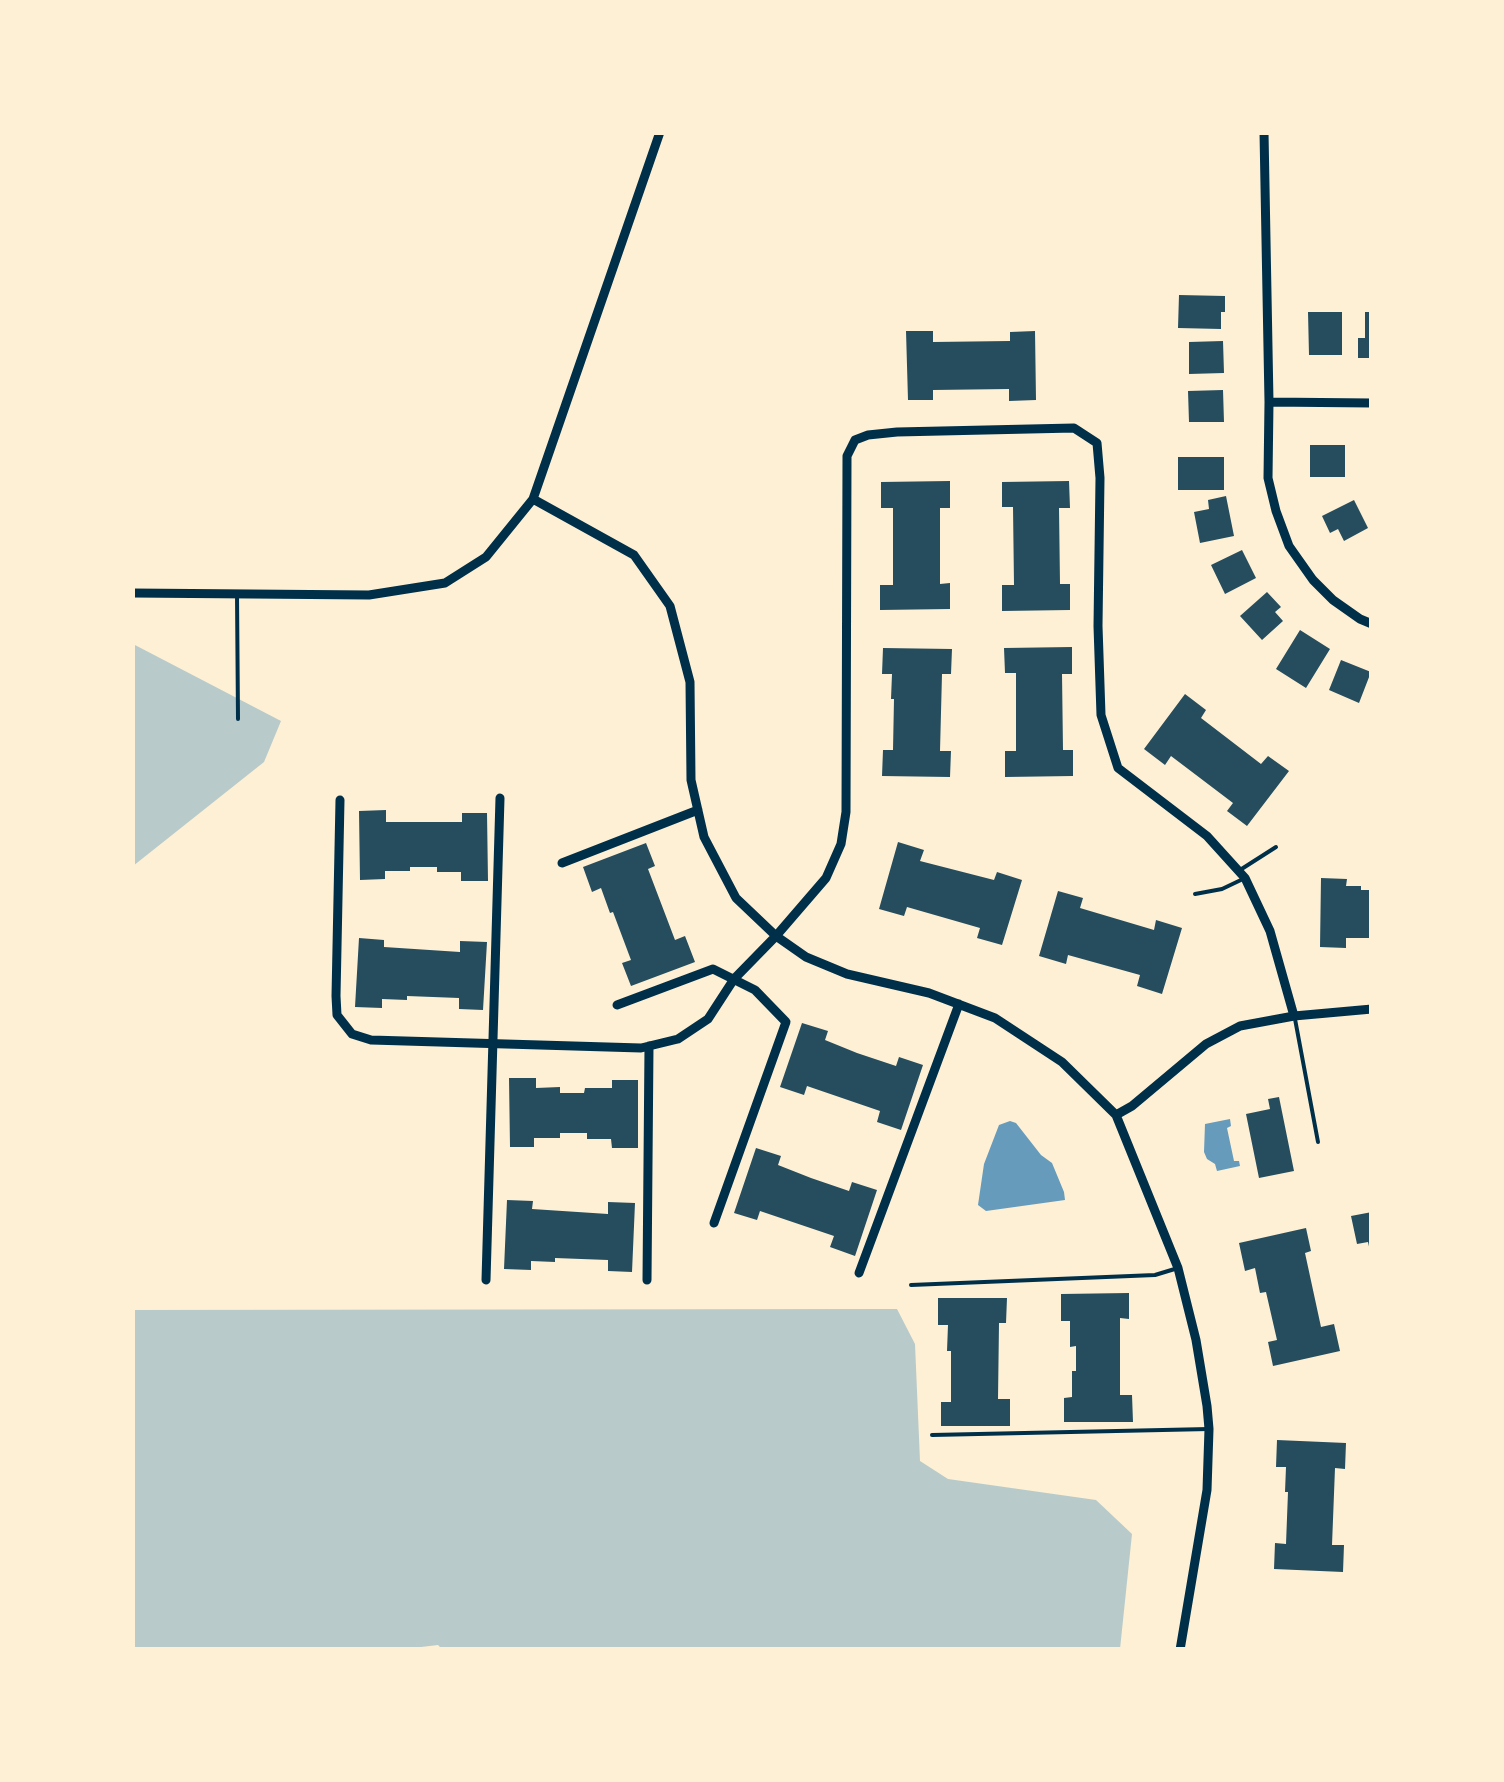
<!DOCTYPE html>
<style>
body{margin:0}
#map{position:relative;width:1504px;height:1782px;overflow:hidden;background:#fdf0d5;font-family:"Roboto Serif",serif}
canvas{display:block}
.frame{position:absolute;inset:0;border:135px solid #fdf0d5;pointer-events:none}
</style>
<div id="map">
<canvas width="1504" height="1782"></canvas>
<div class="frame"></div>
</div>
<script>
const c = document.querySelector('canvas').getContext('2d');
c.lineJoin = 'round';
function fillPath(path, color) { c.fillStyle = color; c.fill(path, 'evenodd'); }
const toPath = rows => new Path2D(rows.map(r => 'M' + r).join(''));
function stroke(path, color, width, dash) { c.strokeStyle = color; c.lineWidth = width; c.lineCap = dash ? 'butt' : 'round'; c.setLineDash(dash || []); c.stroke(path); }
fillPath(toPath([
 [133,644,281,721,264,762,133,866],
 [897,1309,915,1344,920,1461,948,1479,1096,1500,1132,1534,1120,1649,443,1650,438,1645,396,1650,133,1649,133,1310]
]), '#b9caca');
fillPath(toPath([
 [1230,1119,1231,1126,1227,1128,1234,1161,1239,1161,1240,1166,1217,1171,1215,1164,1207,1159,1204,1152,1205,1124],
 [1010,1121,1016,1123,1041,1155,1052,1163,1064,1192,1065,1200,986,1211,978,1205,984,1164,999,1125]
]), '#669bbc');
fillPath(toPath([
 [1179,295,1225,296,1225,312,1221,312,1221,329,1178,328],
 [1308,312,1342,312,1342,355,1309,355],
 [1365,312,1372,312,1372,358,1358,358,1358,338,1365,338],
 [906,331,933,331,933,342,1010,341,1010,332,1035,331,1036,400,1009,401,1009,389,933,390,933,400,908,400],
 [1223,341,1224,373,1189,374,1189,342],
 [1223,390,1224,422,1189,422,1188,391],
 [1310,445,1345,445,1345,477,1310,477],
 [1178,457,1224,457,1224,490,1178,490],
 [950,481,950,508,940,508,940,584,950,583,950,609,880,610,880,585,893,585,893,508,881,508,881,482],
 [1069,481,1070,508,1059,508,1060,584,1070,584,1070,610,1002,611,1002,585,1014,585,1013,507,1002,507,1002,482],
 [1226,496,1234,536,1200,543,1194,512,1209,509,1208,500],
 [1354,500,1368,528,1344,541,1338,529,1330,533,1322,516],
 [1242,550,1256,578,1225,594,1211,565],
 [1267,592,1281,607,1275,612,1283,621,1262,640,1240,616],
 [1300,630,1330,649,1306,688,1276,669],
 [1072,647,1072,674,1062,674,1063,750,1073,750,1073,776,1005,777,1005,751,1016,751,1016,673,1005,673,1004,648],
 [883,648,952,649,951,674,942,674,940,751,951,751,950,777,882,776,883,750,893,750,894,699,891,699,892,674,882,674],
 [1341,660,1371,672,1359,703,1329,690],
 [1185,694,1206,710,1201,718,1261,764,1268,756,1289,771,1247,826,1227,811,1233,803,1171,756,1165,765,1144,749],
 [386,810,386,822,462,822,462,813,487,813,488,881,461,881,461,872,437,872,437,867,410,867,410,871,385,871,385,879,360,880,359,811],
 [898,842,924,850,920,861,994,880,997,872,1022,880,1002,945,977,938,980,928,907,907,904,916,879,909],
 [646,843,655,866,648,869,675,940,685,936,695,962,631,986,622,963,631,960,613,912,610,913,601,888,592,892,583,867],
 [1321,878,1347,879,1346,886,1361,886,1361,890,1372,890,1372,938,1346,938,1346,948,1320,947],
 [1058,891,1083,898,1080,908,1154,930,1156,920,1182,928,1162,994,1137,986,1140,975,1068,955,1066,964,1039,956],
 [359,938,384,940,384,947,460,952,460,941,487,942,483,1010,459,1009,459,998,407,996,407,1000,382,999,382,1008,355,1007],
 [802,1023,828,1031,825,1040,857,1053,896,1066,899,1057,923,1065,901,1130,877,1122,880,1111,807,1086,804,1095,780,1087],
 [509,1078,536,1078,536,1088,560,1087,560,1093,584,1093,585,1088,612,1088,612,1080,638,1080,638,1148,612,1148,611,1139,587,1139,587,1133,560,1133,560,1138,534,1138,534,1147,510,1147],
 [1279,1097,1294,1171,1259,1178,1246,1114,1270,1109,1268,1099],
 [756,1148,781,1156,778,1165,811,1178,849,1191,852,1182,877,1190,855,1256,830,1247,834,1236,760,1211,757,1220,734,1213],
 [507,1200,533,1201,532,1209,608,1214,608,1202,635,1203,632,1272,608,1271,608,1260,555,1258,555,1262,531,1261,531,1270,504,1269],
 [1372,1212,1372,1251,1370,1251,1368,1242,1357,1244,1351,1216],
 [1306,1228,1311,1251,1305,1253,1321,1327,1334,1324,1340,1351,1273,1366,1268,1342,1277,1340,1266,1292,1260,1293,1255,1268,1245,1271,1239,1243],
 [1129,1293,1129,1319,1120,1318,1120,1395,1132,1395,1133,1422,1064,1422,1064,1398,1072,1397,1072,1371,1076,1371,1076,1346,1070,1347,1070,1321,1061,1321,1061,1294],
 [938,1298,1007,1298,1006,1323,999,1323,998,1399,1010,1399,1010,1426,941,1426,941,1402,951,1402,951,1351,947,1351,948,1325,938,1325],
 [1277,1440,1346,1443,1345,1469,1335,1468,1332,1545,1344,1545,1343,1572,1274,1569,1275,1543,1286,1544,1288,1492,1285,1492,1286,1467,1276,1467]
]), '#264d5e');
stroke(toPath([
 [237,595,238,719],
 [1240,870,1276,847],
 [1195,894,1222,889,1243,879],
 [1295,1019,1318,1142],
 [911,1285,1155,1275,1178,1268],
 [932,1435,1209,1429]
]), '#003049', 4);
stroke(toPath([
 [1264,132,1269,402,1268,478,1276,511,1289,546,1313,580,1333,600,1360,619,1372,624],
 [1269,402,1372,403],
 [533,499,634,555,670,606,690,682,691,780,704,837,736,898,776,936,806,957,847,974,929,993,995,1018,1062,1062,1116,1115,1178,1268,1196,1340,1207,1406,1209,1429,1207,1490,1180,1650],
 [132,593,369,595,445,583,486,557,533,499,660,132],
 [340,800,336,996,337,1015,352,1034,371,1040,641,1048,678,1039,708,1019,734,979,776,936,826,878,841,844,846,812,847,456,855,440,868,435,897,432,1074,428,1097,443,1100,478,1098,626,1101,715,1118,768,1207,836,1245,878,1270,931,1294,1016],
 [562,863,698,810],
 [617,1005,713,969,755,990,786,1022,714,1223],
 [1116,1115,1132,1106,1206,1044,1240,1026,1294,1016,1372,1009],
 [859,1273,959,1004],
 [486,1280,500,798],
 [647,1280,649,1046]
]), '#003049', 9);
</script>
